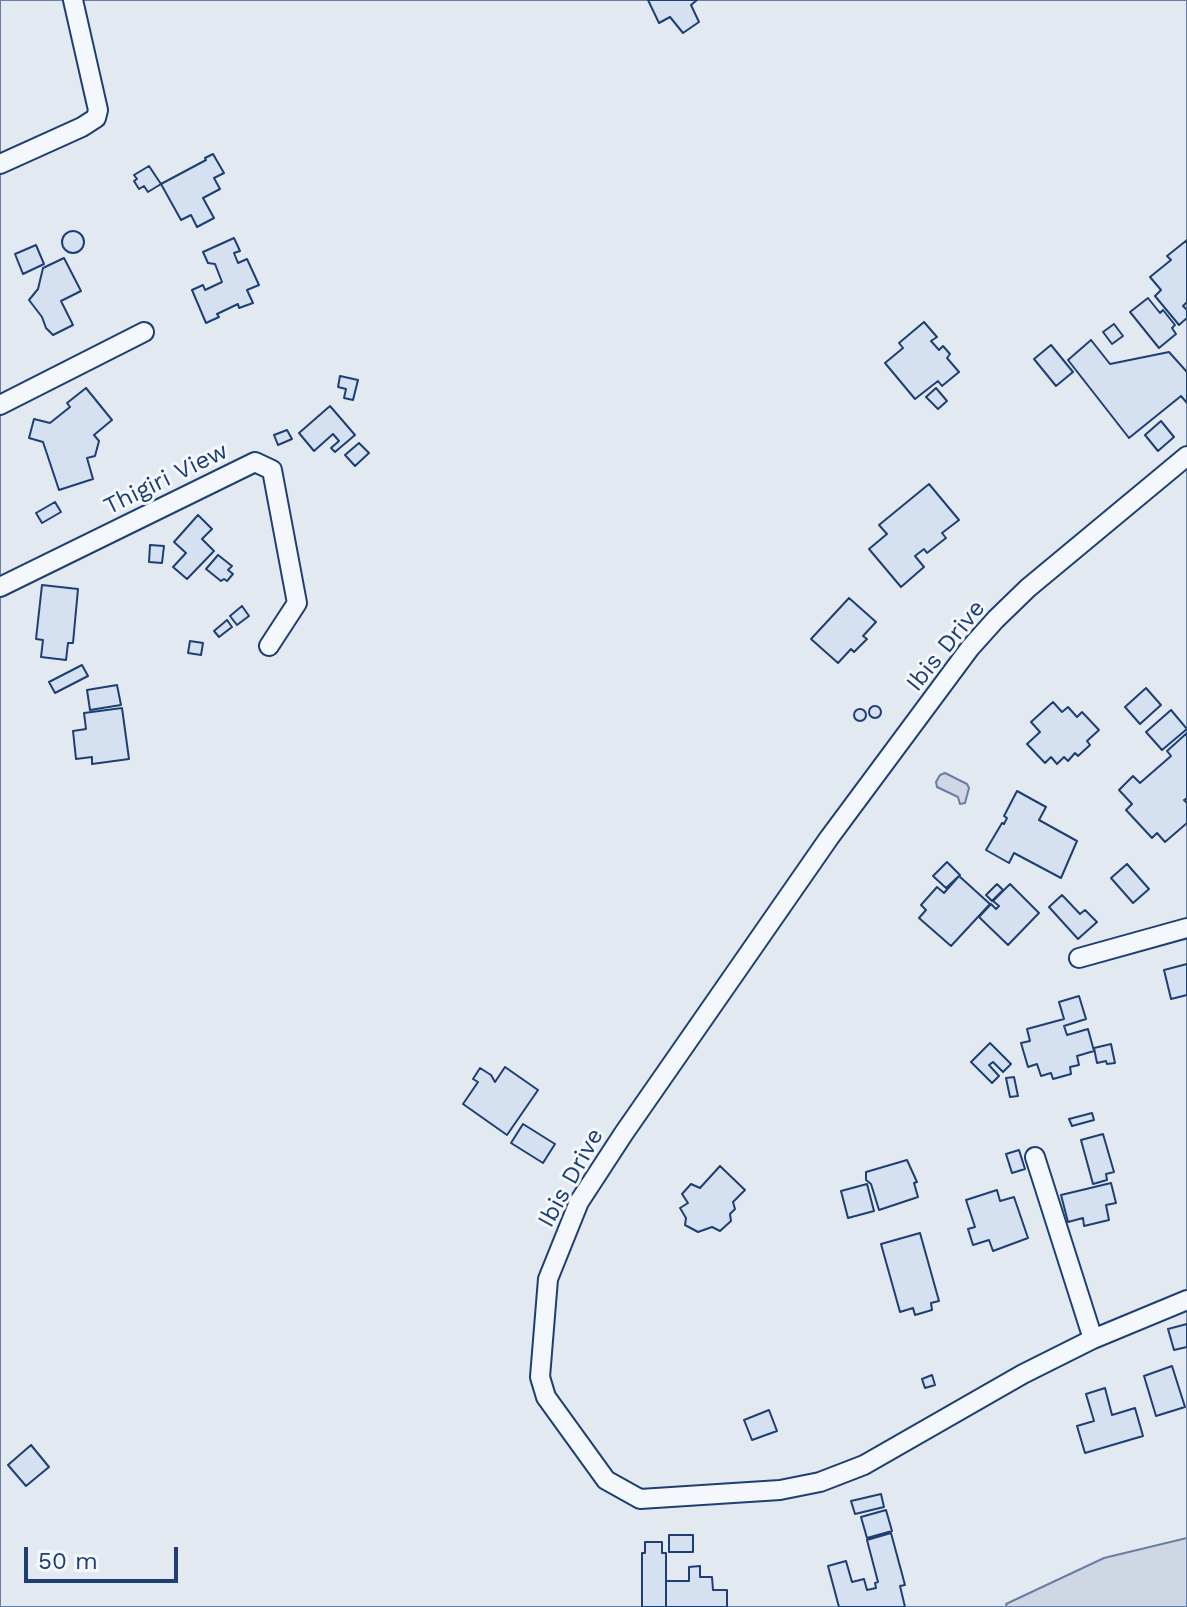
<!DOCTYPE html>
<style>
body{margin:0}
#map{position:relative;width:1187px;height:1607px;overflow:hidden;background:#f4f7fb;font-family:"Work Sans",sans-serif}
canvas{display:block}
.scale{position:absolute;left:24px;top:1547px;width:154px;height:36px;box-sizing:border-box;border:4px solid #1d3f73;border-top:0;padding-left:10px;font-size:24px;line-height:28px;white-space:nowrap;color:#1d3f73;-webkit-text-stroke:6px #f4f7fb;paint-order:stroke}
</style>
<div id="map">
<canvas width="1187" height="1607"></canvas>
<div class="scale">50 m</div>
</div>
<script>
const ctx = document.querySelector('canvas').getContext('2d');
ctx.lineJoin = 'round';
function paint(path, color) { ctx.fillStyle = color; ctx.fill(path, 'evenodd'); }
const toPath = rows => new Path2D(rows.map(r => 'M' + r).join(''));
function stroke(path, color, width, dash) { ctx.strokeStyle = color; ctx.lineWidth = width; ctx.lineCap = dash ? 'butt' : 'round'; ctx.setLineDash(dash || []); ctx.stroke(path); }
function write(font, color, halo, rows, align = 'center') {
  ctx.font = font + ' "Work Sans",sans-serif'; ctx.lineWidth = 6; ctx.setLineDash([]); ctx.textBaseline = 'middle'; ctx.strokeStyle = halo; ctx.fillStyle = color; for (const [text, x, y, turn = 0] of rows) {
    ctx.save(); ctx.translate(x, y); ctx.rotate((+turn || 0) * Math.PI / 180); ctx.textAlign = isNaN(turn) ? turn : align; if (halo) ctx.strokeText(text, 0, 0); ctx.fillText(text, 0, 0); ctx.restore();
  }
}
const green = toPath([
 [0,0,1187,0,1187,1607,0,1607,0,0]
]);
paint(green, '#e3e9f0');
stroke(green, '#687fa3', 2);
const water = toPath([
 [945,773,967,784,969,788,965,803,960,804,958,797,937,787,936,782,940,775,945,773],
 [1187,1538,1187,1607,1007,1607,1006,1604,1104,1558,1187,1538]
]);
paint(water, '#cfd7e4');
stroke(water, '#687fa3', 2);
const building = toPath([
 [648,0,697,0,691,5,699,22,683,33,670,17,659,23,648,0],
 [213,154,224,173,214,178,220,189,203,198,214,218,197,227,191,215,181,220,161,184,206,160,205,158,213,154],
 [149,166,161,184,148,192,144,186,139,189,134,181,137,179,134,175,149,166],
 '62 242a11 11 0 1 1 22 0a11 11 0 1 1-22 0Z',
 [234,238,240,251,234,253,238,263,247,259,259,285,247,290,253,303,239,308,238,304,217,314,219,317,206,323,192,290,203,285,205,290,222,282,215,264,208,263,203,252,234,238],
 [1187,240,1187,302,1183,306,1187,310,1187,318,1179,325,1155,296,1161,290,1150,277,1171,260,1167,256,1187,240],
 [36,245,44,264,23,274,15,254,36,245],
 [64,258,81,291,61,301,73,325,53,335,46,328,42,317,29,300,38,289,43,268,64,258],
 [1148,298,1160,313,1163,310,1175,325,1172,328,1176,334,1159,348,1130,312,1148,298],
 [924,322,937,337,931,341,939,350,943,346,950,354,947,358,959,372,942,386,938,381,915,399,885,363,903,348,899,343,924,322],
 [1114,324,1123,336,1112,344,1103,332,1114,324],
 [1091,340,1110,364,1169,352,1187,372,1187,403,1181,396,1129,438,1068,360,1091,340],
 [1051,345,1073,372,1056,386,1034,359,1051,345],
 [340,376,358,380,353,400,344,398,346,389,338,387,340,376],
 [86,388,112,420,94,435,99,441,95,456,87,458,93,479,59,490,43,442,29,438,34,419,50,423,70,407,67,403,86,388],
 [936,388,947,401,938,409,926,397,936,388],
 [330,406,355,435,335,452,331,448,339,441,333,434,314,451,299,433,330,406],
 [1161,421,1174,437,1158,451,1145,435,1161,421],
 [287,430,292,439,278,445,274,435,287,430],
 [359,443,369,453,355,466,345,455,359,443],
 [929,484,959,520,942,533,946,538,927,553,924,549,915,556,924,567,901,587,869,549,887,534,879,525,929,484],
 [55,502,61,512,42,523,36,513,55,502],
 [198,515,212,529,202,539,214,551,187,579,173,567,186,553,174,542,198,515],
 [150,545,164,546,162,563,149,562,150,545],
 [218,555,232,566,228,570,233,574,227,581,224,579,221,581,206,569,218,555],
 [42,585,78,589,73,643,68,643,66,660,41,657,43,640,36,639,42,585],
 [849,598,876,622,863,636,867,639,854,652,851,649,838,663,811,639,849,598],
 [242,606,249,616,237,625,230,616,242,606],
 [227,620,232,627,219,637,214,631,227,620],
 [190,641,203,643,201,655,188,653,190,641],
 [82,665,88,676,55,693,49,682,82,665],
 [117,685,121,705,90,710,87,690,117,685],
 [1146,688,1161,705,1140,724,1125,707,1146,688],
 [1053,702,1062,712,1068,707,1077,717,1082,712,1099,730,1087,741,1090,745,1078,756,1075,753,1068,761,1064,757,1057,764,1051,757,1045,763,1027,744,1040,732,1031,722,1053,702],
 '869 712a6 6 0 1 1 12 0a6 6 0 1 1-12 0Z',
 [122,708,129,759,92,764,92,757,76,759,73,731,86,729,84,713,122,708],
 '854 715a6 6 0 1 1 12 0a6 6 0 1 1-12 0Z',
 [1171,710,1187,729,1162,750,1146,732,1171,710],
 [1187,733,1187,798,1184,800,1187,803,1187,823,1165,842,1157,833,1152,838,1126,810,1132,804,1119,790,1133,776,1140,783,1171,756,1167,751,1187,733],
 [1017,791,1046,807,1039,820,1077,841,1061,878,1014,853,1009,863,986,850,1002,823,1004,824,1007,818,1004,816,1017,791],
 [947,862,960,875,946,888,933,876,947,862],
 [1127,864,1149,889,1133,903,1111,878,1127,864],
 [959,876,990,904,951,946,919,918,926,910,921,905,937,887,944,893,959,876],
 [997,884,1003,890,992,901,986,895,997,884],
 [1010,884,1039,913,1008,945,979,917,991,904,996,909,999,906,993,901,1010,884],
 [1062,895,1080,914,1085,910,1097,922,1078,939,1049,907,1062,895],
 [1187,964,1187,995,1171,999,1164,970,1187,964],
 [1079,996,1086,1019,1064,1026,1067,1035,1088,1029,1094,1051,1077,1056,1079,1065,1070,1067,1071,1074,1053,1079,1051,1073,1041,1076,1037,1064,1028,1067,1021,1043,1030,1041,1027,1029,1064,1019,1059,1002,1079,996],
 [990,1043,1011,1064,1003,1072,993,1062,989,1065,999,1076,992,1083,971,1062,990,1043],
 [1111,1044,1115,1063,1107,1064,1106,1061,1097,1063,1094,1048,1111,1044],
 [505,1067,538,1090,507,1135,463,1104,478,1082,473,1079,480,1068,491,1075,495,1082,505,1067],
 [1014,1077,1018,1096,1010,1097,1006,1078,1014,1077],
 [1092,1113,1094,1120,1072,1126,1069,1119,1092,1113],
 [523,1124,555,1144,543,1163,511,1143,523,1124],
 [1103,1134,1114,1172,1106,1174,1107,1180,1093,1184,1081,1140,1103,1134],
 [1019,1150,1025,1169,1012,1173,1006,1154,1019,1150],
 [907,1160,917,1182,914,1183,918,1197,879,1210,871,1184,866,1180,866,1172,907,1160],
 [720,1166,745,1190,733,1202,735,1209,730,1214,731,1221,720,1231,712,1227,698,1232,685,1225,686,1218,680,1208,688,1203,682,1194,691,1184,700,1188,720,1166],
 [1111,1183,1116,1203,1106,1205,1109,1220,1084,1226,1083,1218,1068,1222,1061,1195,1111,1183],
 [867,1184,874,1211,848,1218,841,1191,867,1184],
 [997,1190,1000,1201,1014,1197,1028,1238,993,1251,989,1240,973,1245,968,1229,975,1227,966,1200,997,1190],
 [920,1233,939,1301,931,1303,932,1310,915,1315,913,1308,900,1312,881,1244,920,1233],
 [1187,1324,1187,1347,1174,1350,1168,1329,1187,1324],
 [1172,1366,1185,1407,1156,1416,1144,1376,1172,1366],
 [932,1375,935,1385,925,1388,922,1379,932,1375],
 [1105,1388,1112,1415,1135,1408,1143,1436,1085,1453,1077,1426,1094,1421,1086,1394,1105,1388],
 [769,1410,777,1431,752,1440,744,1420,769,1410],
 [31,1445,49,1467,26,1486,8,1465,31,1445],
 [881,1494,884,1507,855,1514,851,1501,881,1494],
 [886,1510,892,1531,867,1538,861,1517,886,1510],
 [891,1533,905,1585,900,1586,905,1607,839,1607,828,1566,846,1561,852,1582,864,1579,867,1590,876,1588,875,1583,878,1582,867,1540,891,1533],
 [669,1535,693,1535,693,1552,669,1552,669,1535],
 [645,1542,662,1542,662,1553,666,1553,666,1607,642,1607,642,1553,645,1553,645,1542],
 [700,1566,700,1577,712,1577,713,1590,727,1590,727,1607,666,1607,666,1581,689,1581,689,1567,700,1566]
]);
paint(building, '#d5e0f0');
stroke(building, '#1d3f73', 2);
const minor = toPath([
 [0,164,82,127,96,118,98,110,73,0],
 [0,405,144,332],
 [1187,456,1028,588,996,619,970,648,829,838,624,1133,579,1202,548,1279,540,1377,546,1397,606,1480,640,1499,780,1490,820,1482,864,1465,1023,1374,1093,1339,1187,1300],
 [0,587,255,462,272,470,297,603,269,646],
 [1079,958,1187,928],
 [1035,1157,1093,1339]
]);
stroke(minor, '#1d3f73', 22);
stroke(minor, '#f4f7fb', 18);
write('24px', '#1d3f73', '#f4f7fb', [
 ["Thigiri View",166,479,-26],
 ["Ibis Drive",946,646,-51],
 ["Ibis Drive",571,1178,-61]
]);
</script>
